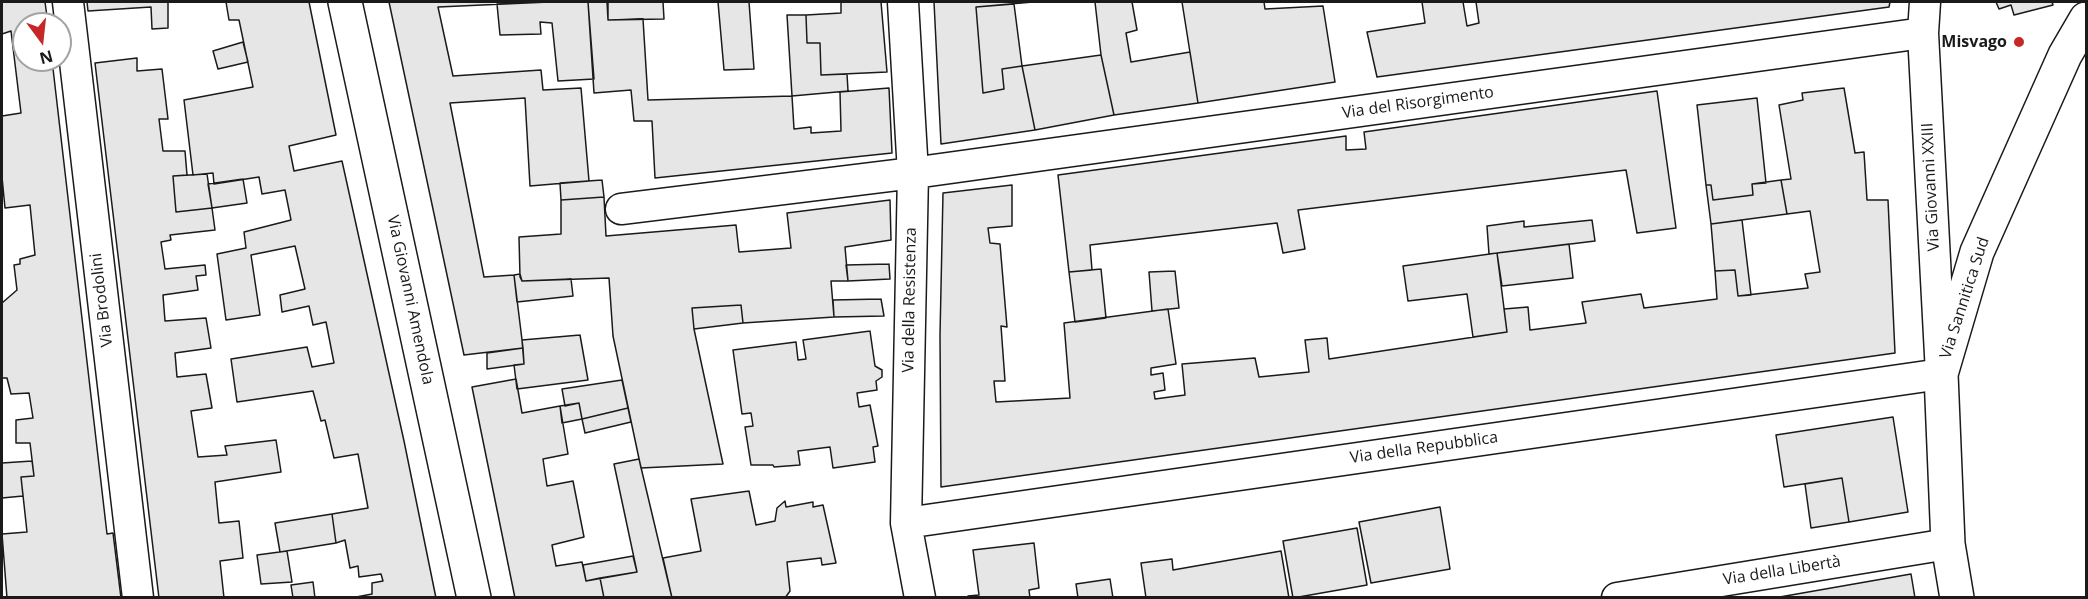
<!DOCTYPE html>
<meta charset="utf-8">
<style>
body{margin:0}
#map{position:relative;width:2088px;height:599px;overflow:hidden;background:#fff;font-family:"Open Sans",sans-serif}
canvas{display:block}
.frame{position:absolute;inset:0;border:3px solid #1a1a1a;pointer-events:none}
.north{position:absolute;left:12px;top:12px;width:60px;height:60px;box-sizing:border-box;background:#fff;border:2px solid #a3a3a3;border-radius:50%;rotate:165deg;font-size:16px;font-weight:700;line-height:24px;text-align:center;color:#1a1a1a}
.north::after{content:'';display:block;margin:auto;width:21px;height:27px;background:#c62828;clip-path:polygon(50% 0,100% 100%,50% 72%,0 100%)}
</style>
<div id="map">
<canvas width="2088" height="599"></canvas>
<div class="frame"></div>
<div class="north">N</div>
</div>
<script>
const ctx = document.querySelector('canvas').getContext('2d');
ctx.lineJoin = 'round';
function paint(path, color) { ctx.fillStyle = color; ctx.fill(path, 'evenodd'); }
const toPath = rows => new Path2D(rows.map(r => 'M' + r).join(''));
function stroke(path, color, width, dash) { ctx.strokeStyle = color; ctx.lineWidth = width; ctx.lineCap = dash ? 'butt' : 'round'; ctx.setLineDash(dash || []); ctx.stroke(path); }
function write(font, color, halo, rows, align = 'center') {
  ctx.font = font + ' "Open Sans",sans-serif'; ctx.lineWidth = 4.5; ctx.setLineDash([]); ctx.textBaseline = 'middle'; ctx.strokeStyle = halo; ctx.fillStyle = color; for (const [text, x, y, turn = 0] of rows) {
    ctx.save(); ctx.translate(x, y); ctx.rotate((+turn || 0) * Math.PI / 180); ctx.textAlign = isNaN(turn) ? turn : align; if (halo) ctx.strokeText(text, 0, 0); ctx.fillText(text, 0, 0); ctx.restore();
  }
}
const building = toPath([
 [2,2,45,2,48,24,24,24,24,60,52,60,107,534,113,533,121,598,7,598,2,534,27,532,21,477,34,476,30,443,16,443,16,420,33,418,29,393,11,394,7,378,2,378,2,303,17,290,14,265,20,264,20,259,35,255,30,205,5,208,2,177,2,116,21,113,11,31,2,34,2,2],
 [87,2,168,2,168,28,152,29,151,7,88,11,87,2],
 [226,2,309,2,336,135,289,146,294,171,342,161,404,441,436,598,351,598,372,594,372,583,383,581,381,574,359,577,358,566,350,568,345,540,336,543,332,514,368,508,358,454,334,458,325,420,321,421,313,391,237,402,231,359,307,347,312,367,334,363,326,322,313,325,309,306,282,312,280,295,305,289,295,246,251,255,260,315,226,320,217,254,246,248,244,232,291,220,285,190,262,194,259,177,214,184,213,173,193,175,184,100,253,87,239,20,229,20,226,2],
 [389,2,549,2,438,7,453,76,541,70,543,90,581,88,589,181,530,186,525,98,450,103,484,277,514,275,523,348,464,355,389,2],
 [549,2,588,2,594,79,558,81,552,23,540,22,541,34,500,35,497,4,549,2],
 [588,2,607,2,608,20,643,19,648,100,792,96,794,129,811,127,811,133,841,131,840,92,889,88,892,153,655,178,652,121,634,121,631,90,594,93,588,2],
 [608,2,663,2,664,19,608,20,608,2],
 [718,2,749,2,754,69,724,70,718,2],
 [841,2,881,2,887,72,821,75,820,43,807,43,806,15,841,13,841,2],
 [934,2,1033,2,976,7,983,93,1004,89,1002,69,1022,66,1035,130,941,144,934,2],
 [1095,2,1132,2,1137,30,1126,33,1131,62,1190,52,1198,103,1114,115,1101,55,1095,2],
 [1182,2,1264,2,1265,9,1323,6,1335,82,1198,103,1182,2],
 [1422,2,1463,2,1467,26,1479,23,1476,2,1890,2,1889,7,1377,77,1367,32,1425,23,1422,2],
 [1996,2,2052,2,2053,5,2014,15,2011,5,1999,9,1996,2],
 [1014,4,1022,66,1002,69,1004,89,983,93,976,7,1014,4],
 [787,15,806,15,807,43,820,43,821,75,847,74,848,91,792,96,787,15],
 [243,42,248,62,218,69,213,51,243,42],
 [1101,55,1114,115,1035,130,1022,66,1101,55],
 [137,58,137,71,162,69,168,119,159,119,163,151,185,151,187,175,173,176,176,212,212,208,215,230,170,235,171,240,161,242,165,269,205,265,206,275,196,276,198,290,163,295,165,321,206,318,211,348,175,353,177,377,206,374,212,408,191,411,198,457,227,455,225,446,276,440,281,472,215,482,219,523,239,521,243,558,220,561,224,598,159,598,95,63,137,58],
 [1844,88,1855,153,1864,152,1867,200,1888,200,1895,353,941,487,940,335,943,193,1012,185,1012,226,988,228,990,243,1000,244,1007,327,1001,326,1005,381,994,381,996,402,1070,398,1064,323,1168,309,1176,364,1151,368,1151,375,1163,373,1165,390,1154,392,1155,399,1185,395,1182,364,1255,358,1259,377,1309,372,1305,340,1327,338,1329,359,1507,332,1504,309,1528,307,1530,330,1586,323,1582,302,1641,294,1644,308,1717,299,1715,271,1735,270,1738,296,1808,288,1805,274,1820,272,1810,211,1787,214,1781,180,1791,179,1779,105,1803,100,1802,93,1844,88],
 [1657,91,1676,228,1637,233,1626,170,1298,210,1305,249,1283,253,1277,223,1090,245,1092,270,1069,272,1058,175,1346,136,1346,150,1366,149,1364,132,1657,91],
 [1757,98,1766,183,1752,184,1753,195,1713,200,1711,185,1706,185,1697,105,1757,98],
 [207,174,212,208,176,212,173,176,207,174],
 [243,179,247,203,212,208,208,184,243,179],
 [602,180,604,197,561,200,560,183,602,180],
 [1781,180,1787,214,1711,224,1706,185,1711,185,1713,200,1753,195,1752,184,1781,180],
 [604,197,606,236,736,225,739,252,791,248,787,213,890,200,891,240,845,247,848,281,831,281,834,317,743,323,741,305,692,308,694,329,723,464,641,468,613,336,609,278,522,281,520,277,519,237,561,234,561,200,604,197],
 [1592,220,1595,241,1489,254,1487,226,1524,221,1524,227,1592,220],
 [1742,220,1751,295,1738,296,1735,270,1715,271,1711,224,1742,220],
 [1569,244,1573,278,1502,286,1497,253,1569,244],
 [1497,253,1507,332,1473,337,1467,294,1408,301,1403,266,1497,253],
 [889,264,890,279,848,281,846,265,889,264],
 [1101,269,1106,318,1075,322,1069,272,1101,269],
 [1175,271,1179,308,1152,311,1149,272,1175,271],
 [520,274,522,281,571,279,573,296,517,302,514,275,520,274],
 [881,299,884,316,834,317,833,300,881,299],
 [741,305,743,323,694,329,692,308,741,305],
 [870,331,875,366,882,370,882,377,876,381,877,390,857,393,859,407,870,405,878,446,873,447,875,462,833,468,830,447,798,451,800,465,774,467,773,465,751,465,745,427,753,426,751,413,742,414,733,350,796,342,798,360,806,359,803,340,870,331],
 [580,335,588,380,517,389,514,365,524,364,522,340,580,335],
 [523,348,524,364,487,369,487,353,523,348],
 [516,379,522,413,560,406,568,454,543,459,547,486,573,481,584,537,552,545,556,566,582,562,586,581,600,578,604,598,515,598,472,387,516,379],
 [622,380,628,408,582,419,579,403,565,406,562,389,622,380],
 [579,403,582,419,562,423,560,406,579,403],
 [628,408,631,422,585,433,582,419,628,408],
 [1893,417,1908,512,1849,522,1842,478,1784,487,1776,435,1893,417],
 [639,459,672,598,604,598,600,578,637,572,614,464,639,459],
 [32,461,34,476,21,477,23,496,2,498,2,463,32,461],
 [1842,478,1849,522,1811,528,1805,484,1842,478],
 [749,491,756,525,775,521,777,508,785,501,786,507,813,502,813,507,823,505,836,563,822,565,821,558,787,562,790,591,785,598,672,598,663,558,701,551,691,499,749,491],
 [1440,507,1450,569,1371,583,1359,522,1440,507],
 [332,514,336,543,280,552,275,523,332,514],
 [1357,528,1367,585,1293,598,1283,541,1357,528],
 [1034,543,1039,588,1029,590,1030,598,968,598,968,596,979,595,973,550,1034,543],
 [287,551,292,582,261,584,257,555,287,551],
 [1281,551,1289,598,1146,598,1141,563,1172,559,1173,570,1281,551],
 [633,556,637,572,586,581,583,565,633,556],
 [1911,574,1915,598,1774,598,1911,574],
 [1110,579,1113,598,1078,598,1076,584,1110,579],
 [313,582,315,598,293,598,291,585,313,582]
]);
paint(building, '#e6e6e6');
stroke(building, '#1a1a1a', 1.5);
const street = toPath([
 [68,2,138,598],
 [903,2,913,173,906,523,920,598],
 [621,209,913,173,1923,33],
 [906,523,1941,374,1923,33,1925,2],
 [1617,598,1948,544]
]);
const secondary = toPath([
 [345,2,474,598],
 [1957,598,1948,544,1941,374,1977,252,2065,55,2086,19]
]);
stroke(street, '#1a1a1a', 33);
stroke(secondary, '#1a1a1a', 36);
stroke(street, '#fff', 30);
stroke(secondary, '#fff', 33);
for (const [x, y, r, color] of [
 [2019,42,6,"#c62828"]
]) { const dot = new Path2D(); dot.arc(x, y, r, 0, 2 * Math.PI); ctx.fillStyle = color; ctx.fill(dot); stroke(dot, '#fff', 2); }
write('bold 16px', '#1a1a1a', '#fff', [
 ["Misvago",2007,42]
], 'right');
write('16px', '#1a1a1a', '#fff', [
 ["Via del Risorgimento",1418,103,-8],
 ["Via Giovanni XXIII",1931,187,-93],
 ["Via Sannitica Sud",1965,298,-72],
 ["Via Brodolini",102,300,-97],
 ["Via Giovanni Amendola",410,300,78],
 ["Via della Resistenza",910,300,-89],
 ["Via della Repubblica",1424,448,-8],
 ["Via della Libertà",1782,571,-9]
]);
</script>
